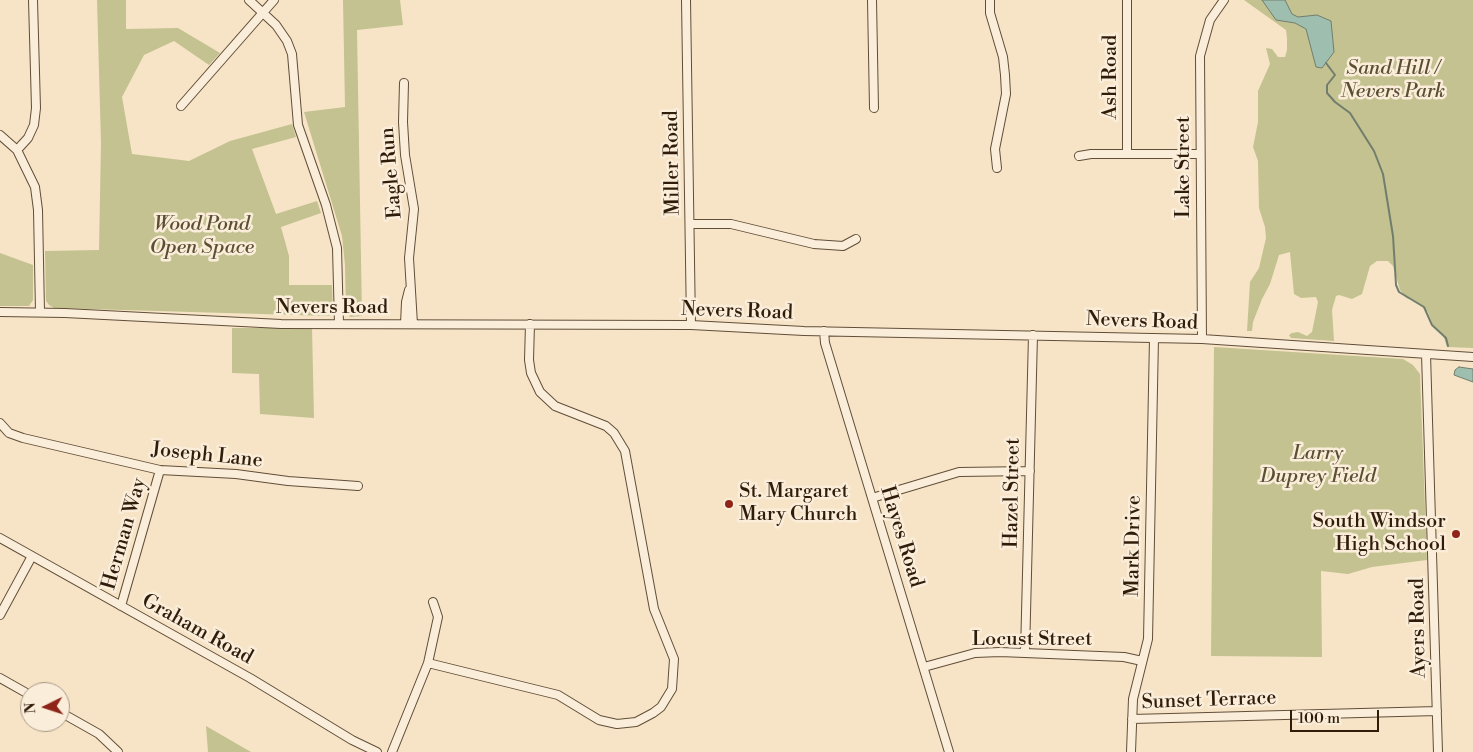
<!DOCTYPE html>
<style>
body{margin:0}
#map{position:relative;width:1473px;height:752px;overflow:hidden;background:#f7e4c6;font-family:"Libre Bodoni",serif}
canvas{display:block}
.north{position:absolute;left:20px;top:682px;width:50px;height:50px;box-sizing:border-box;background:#faedda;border:1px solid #a99986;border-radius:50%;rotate:266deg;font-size:14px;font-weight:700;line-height:20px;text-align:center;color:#2f1c09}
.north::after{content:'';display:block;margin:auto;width:18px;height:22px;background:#8f2418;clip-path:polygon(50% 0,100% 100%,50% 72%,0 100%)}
.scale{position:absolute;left:1290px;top:710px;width:89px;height:22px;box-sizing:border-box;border:2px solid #2f1c09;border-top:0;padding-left:6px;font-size:15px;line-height:18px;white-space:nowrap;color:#2f1c09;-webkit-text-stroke:4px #faedda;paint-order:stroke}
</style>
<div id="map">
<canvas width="1473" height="752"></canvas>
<div class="north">N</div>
<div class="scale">100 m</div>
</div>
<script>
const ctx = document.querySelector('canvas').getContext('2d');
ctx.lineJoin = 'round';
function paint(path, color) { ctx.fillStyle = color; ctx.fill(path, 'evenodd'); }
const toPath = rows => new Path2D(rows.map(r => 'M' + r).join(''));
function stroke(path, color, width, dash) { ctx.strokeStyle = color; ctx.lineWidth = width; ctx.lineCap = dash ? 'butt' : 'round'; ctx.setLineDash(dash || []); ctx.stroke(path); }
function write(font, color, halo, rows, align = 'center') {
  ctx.font = font + ' "Libre Bodoni",serif'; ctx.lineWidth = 5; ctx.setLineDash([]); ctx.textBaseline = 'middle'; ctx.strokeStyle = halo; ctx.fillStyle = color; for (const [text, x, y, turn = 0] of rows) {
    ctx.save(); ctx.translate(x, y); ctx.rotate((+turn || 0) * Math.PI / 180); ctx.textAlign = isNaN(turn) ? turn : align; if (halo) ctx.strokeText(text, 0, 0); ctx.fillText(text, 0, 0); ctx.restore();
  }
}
paint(toPath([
 [97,0,126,0,126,29,178,28,220,53,209,65,174,41,144,55,122,97,132,154,189,161,230,141,292,124,296,137,252,149,276,214,317,201,321,213,281,227,289,256,289,285,332,285,333,312,330,316,54,308,49,305,46,301,45,251,99,250,101,143],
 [343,0,400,0,403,25,357,30,362,316,350,317,346,312,345,265,342,236,304,112,345,107],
 [1244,0,1473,0,1473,348,1447,347,1443,335,1433,325,1428,312,1415,301,1406,298,1400,290,1393,266,1388,261,1377,261,1370,266,1362,294,1352,299,1339,295,1336,296,1332,310,1334,341,1291,338,1289,335,1292,333,1298,332,1307,336,1312,332,1318,302,1316,297,1301,298,1294,294,1290,252,1279,255,1270,284,1262,299,1253,322,1252,331,1247,331,1250,282,1259,268,1266,238,1265,227,1259,208,1258,161,1253,147,1258,122,1258,91,1270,64,1266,48,1272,49,1278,57,1285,57,1287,50,1287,38,1286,30],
 [0,253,33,265,33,300,29,306,0,306],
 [232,328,312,328,314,418,260,414,259,374,232,373],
 [1214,347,1403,359,1413,365,1420,374,1427,560,1372,567,1348,574,1321,571,1322,657,1211,656],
 [206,726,251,752,208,752]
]), '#c3c290');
const water = toPath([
 [1262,0,1285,0,1292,14,1298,17,1317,15,1331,21,1334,52,1322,68,1316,67,1306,29,1295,23,1276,20,1262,0],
 [1459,367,1473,369,1473,382,1454,375,1455,370,1459,367]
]);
paint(water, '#9ebfb0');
stroke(water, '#727e6d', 1);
stroke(toPath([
 [1326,63,1335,75,1327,85,1327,93,1335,102,1350,113,1374,151,1383,174,1393,236,1396,285,1399,292,1424,307,1432,325,1446,338,1448,346]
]), '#727e6d', 2);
const minor = toPath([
 [249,0,276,25,287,41,292,54,298,125,326,205,337,248,339,324],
 [686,0,691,325],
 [872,0,874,108],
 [990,0,990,13,1003,57,1005,75,1006,94,995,149,997,168],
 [404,83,403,122,405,155,414,209,409,258,413,324],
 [181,106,274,0],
 [0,135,17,150,35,187,38,210,40,312],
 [17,150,28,138,34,125,36,108,33,0],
 [1127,153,1127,0],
 [1079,156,1091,154,1200,154],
 [690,224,731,224,814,244,843,246,856,239],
 [0,312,65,313,281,324,691,325,804,331,1202,339,1473,357],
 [405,324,406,302,409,290],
 [824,331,825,343,949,752],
 [1202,339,1200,56,1210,20,1224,0],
 [1426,354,1438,752],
 [0,423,9,433,23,438,160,470,236,474,288,481,358,486],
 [872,498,959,472,1030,471],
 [0,538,250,678,352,740,377,752],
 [121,606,160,470],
 [0,615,32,556],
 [1025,653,1033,335],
 [428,663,558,695,599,720,617,724,636,722,653,713,661,707,672,689,674,659,654,609,625,451,614,433,606,426,555,406,540,392,531,373,529,360,530,324],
 [924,667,975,653,1000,652,1124,657,1142,661],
 [0,678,30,695],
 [60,712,99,734,118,752],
 [1132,719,1437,711],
 [392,752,428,663,438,617,433,602],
 [1131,752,1133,699,1148,639,1154,338]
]);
stroke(minor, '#614e38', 10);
stroke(minor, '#faedda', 8);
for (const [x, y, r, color] of [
 [729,504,5,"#8f2418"],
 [1456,534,5,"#8f2418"]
]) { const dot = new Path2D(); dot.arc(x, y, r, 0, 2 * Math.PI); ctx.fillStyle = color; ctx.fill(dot); stroke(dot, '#faedda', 2); }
write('italic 20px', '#5b4e32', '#faedda', [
 ["Sand Hill /",1393,69],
 ["Nevers Park",1393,92],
 ["Wood Pond",202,225],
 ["Open Space",202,248],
 ["Larry",1318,454],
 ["Duprey Field",1318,477]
]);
write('20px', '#2f1c09', '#faedda', [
 ["Ash Road",1111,77,-90],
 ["Miller Road",673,163,-91],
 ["Lake Street",1184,167,-90],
 ["Eagle Run",392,173,-95],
 ["Nevers Road",332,308],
 ["Nevers Road",737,312,2],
 ["Nevers Road",1142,322,2],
 ["Joseph Lane",207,456,6],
 ["Hazel Street",1013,493,-89],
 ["Herman Way",125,534,-74],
 ["Hayes Road",901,537,73],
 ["Mark Drive",1134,546,-89],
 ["Ayers Road",1419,628,-91],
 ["Graham Road",197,630,29],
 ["Locust Street",1032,640],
 ["Sunset Terrace",1209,701,-2]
]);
write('20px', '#2f1c09', '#faedda', [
 ["St. Margaret",739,492],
 ["Mary Church",739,515],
 ["South Windsor",1446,522,"right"],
 ["High School",1446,545,"right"]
], 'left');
</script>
